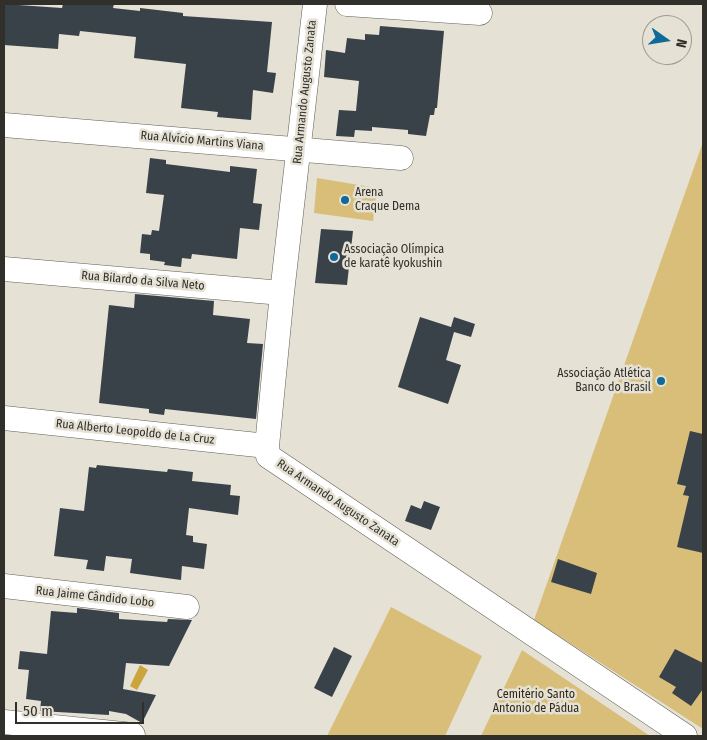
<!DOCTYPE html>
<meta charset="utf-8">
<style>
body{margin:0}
#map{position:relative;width:707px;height:740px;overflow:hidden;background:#e5e1d5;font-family:"Fira Sans Condensed",sans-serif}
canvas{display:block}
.frame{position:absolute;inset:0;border:5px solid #312f2a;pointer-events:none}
.north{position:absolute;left:642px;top:15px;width:50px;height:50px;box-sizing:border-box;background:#e5e1d5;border:1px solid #9d9a91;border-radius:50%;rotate:103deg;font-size:14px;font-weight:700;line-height:20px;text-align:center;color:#312f2a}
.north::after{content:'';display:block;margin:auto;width:18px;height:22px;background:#0e6a99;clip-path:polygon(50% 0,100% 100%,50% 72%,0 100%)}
.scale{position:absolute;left:15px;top:702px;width:129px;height:22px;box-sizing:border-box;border:2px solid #312f2a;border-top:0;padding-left:6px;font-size:15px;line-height:18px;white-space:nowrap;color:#312f2a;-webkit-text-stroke:4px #e5e1d5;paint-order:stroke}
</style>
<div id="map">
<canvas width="707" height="740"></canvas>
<div class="frame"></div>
<div class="north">N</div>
<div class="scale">50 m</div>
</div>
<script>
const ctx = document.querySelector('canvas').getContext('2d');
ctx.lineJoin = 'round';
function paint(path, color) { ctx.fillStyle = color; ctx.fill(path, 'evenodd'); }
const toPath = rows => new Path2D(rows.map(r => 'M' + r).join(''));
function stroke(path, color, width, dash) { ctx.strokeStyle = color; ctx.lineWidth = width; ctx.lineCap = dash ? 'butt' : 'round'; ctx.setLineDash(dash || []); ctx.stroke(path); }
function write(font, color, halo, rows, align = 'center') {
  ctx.font = font + ' "Fira Sans Condensed",sans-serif'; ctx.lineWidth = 5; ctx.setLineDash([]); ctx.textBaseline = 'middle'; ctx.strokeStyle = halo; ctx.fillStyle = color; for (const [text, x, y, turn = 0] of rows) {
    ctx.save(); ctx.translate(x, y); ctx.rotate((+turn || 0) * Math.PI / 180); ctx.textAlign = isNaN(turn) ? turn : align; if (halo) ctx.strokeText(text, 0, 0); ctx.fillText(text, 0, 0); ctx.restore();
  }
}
paint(toPath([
 [703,142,703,729,534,620],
 [317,178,377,188,373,221,314,213],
 [391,607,482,656,445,736,327,736],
 [522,650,650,736,481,736]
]), '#d9be7a');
paint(toPath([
 [140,665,148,670,137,690,130,686]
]), '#cba53b');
paint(toPath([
 [4,4,62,8,63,4,114,4,113,8,140,11,140,8,183,13,183,16,272,22,267,72,276,73,273,93,253,90,251,120,217,117,218,112,181,108,186,64,134,58,136,37,80,31,79,36,59,34,58,49,4,45],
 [380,26,444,31,437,108,435,108,434,115,430,115,426,136,408,134,408,130,372,127,372,131,355,130,354,137,336,136,339,110,356,111,359,81,324,77,326,50,345,53,347,38,365,40,365,34,379,35],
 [150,158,166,160,166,164,230,172,230,166,257,169,253,203,262,204,259,230,240,228,237,259,192,254,191,259,182,258,181,267,164,265,165,262,150,260,150,254,140,253,142,234,151,235,152,230,159,231,164,195,146,193],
 [321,229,353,231,347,285,315,283],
 [135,294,214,301,213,315,250,319,247,343,263,344,256,419,165,409,164,415,149,413,149,409,99,403,109,305,134,308],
 [420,317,451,327,454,317,475,324,471,337,454,332,446,360,461,365,448,404,398,387],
 [690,431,703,434,703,553,677,547,689,496,683,495,686,486,677,484],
 [97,465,167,472,168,469,193,472,192,481,231,485,230,495,240,496,238,515,189,508,186,535,193,536,193,542,207,544,204,569,182,566,181,580,130,573,132,559,106,556,104,571,86,569,88,560,54,556,60,508,84,511,89,467,96,468],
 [424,501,440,507,431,530,405,521,411,505,421,509],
 [558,559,597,573,591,594,551,582],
 [77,608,119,613,119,619,167,622,168,619,192,620,169,666,126,663,123,689,156,695,142,723,126,714,109,711,109,715,40,711,41,701,26,699,29,670,18,669,20,651,47,654,51,611,77,613],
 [334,647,352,656,332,697,314,688],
 [675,649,703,663,703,689,691,706,672,693,676,687,659,677]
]), '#394249');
const minor = toPath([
 [315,4,282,293,267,446,268,456,685,736],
 [347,4,480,13],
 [4,125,401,158],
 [4,269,282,293],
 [4,418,267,446],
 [4,586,187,607],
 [4,722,133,735]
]);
stroke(minor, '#635f55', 25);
stroke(minor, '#fff', 24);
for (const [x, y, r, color] of [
 [345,200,5,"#0e6a99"],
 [334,257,5,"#0e6a99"],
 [661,381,5,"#0e6a99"]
]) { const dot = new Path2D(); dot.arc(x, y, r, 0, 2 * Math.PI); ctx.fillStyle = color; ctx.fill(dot); stroke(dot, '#e5e1d5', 2); }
write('12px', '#312f2a', '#e5e1d5', [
 ["Rua Armando Augusto Zanata",305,92,-84],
 ["Rua Alvício Martins Viana",202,141,5],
 ["Rua Bilardo da Silva Neto",143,281,5],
 ["Rua Alberto Leopoldo de La Cruz",135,432,6],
 ["Rua Armando Augusto Zanata",338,503,34],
 ["Rua Jaime Cândido Lobo",95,597,6]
]);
write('12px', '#312f2a', '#e5e1d5', [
 ["Arena",355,193],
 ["Craque Dema",355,207],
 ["Associação Olímpica",344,250],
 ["de karatê kyokushin",344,264],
 ["Associação Atlética",651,374,"right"],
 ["Banco do Brasil",651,388,"right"]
], 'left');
write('12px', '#2f2816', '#e5e1d5', [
 ["Cemitério Santo",536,695],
 ["Antonio de Pádua",536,709]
]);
</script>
